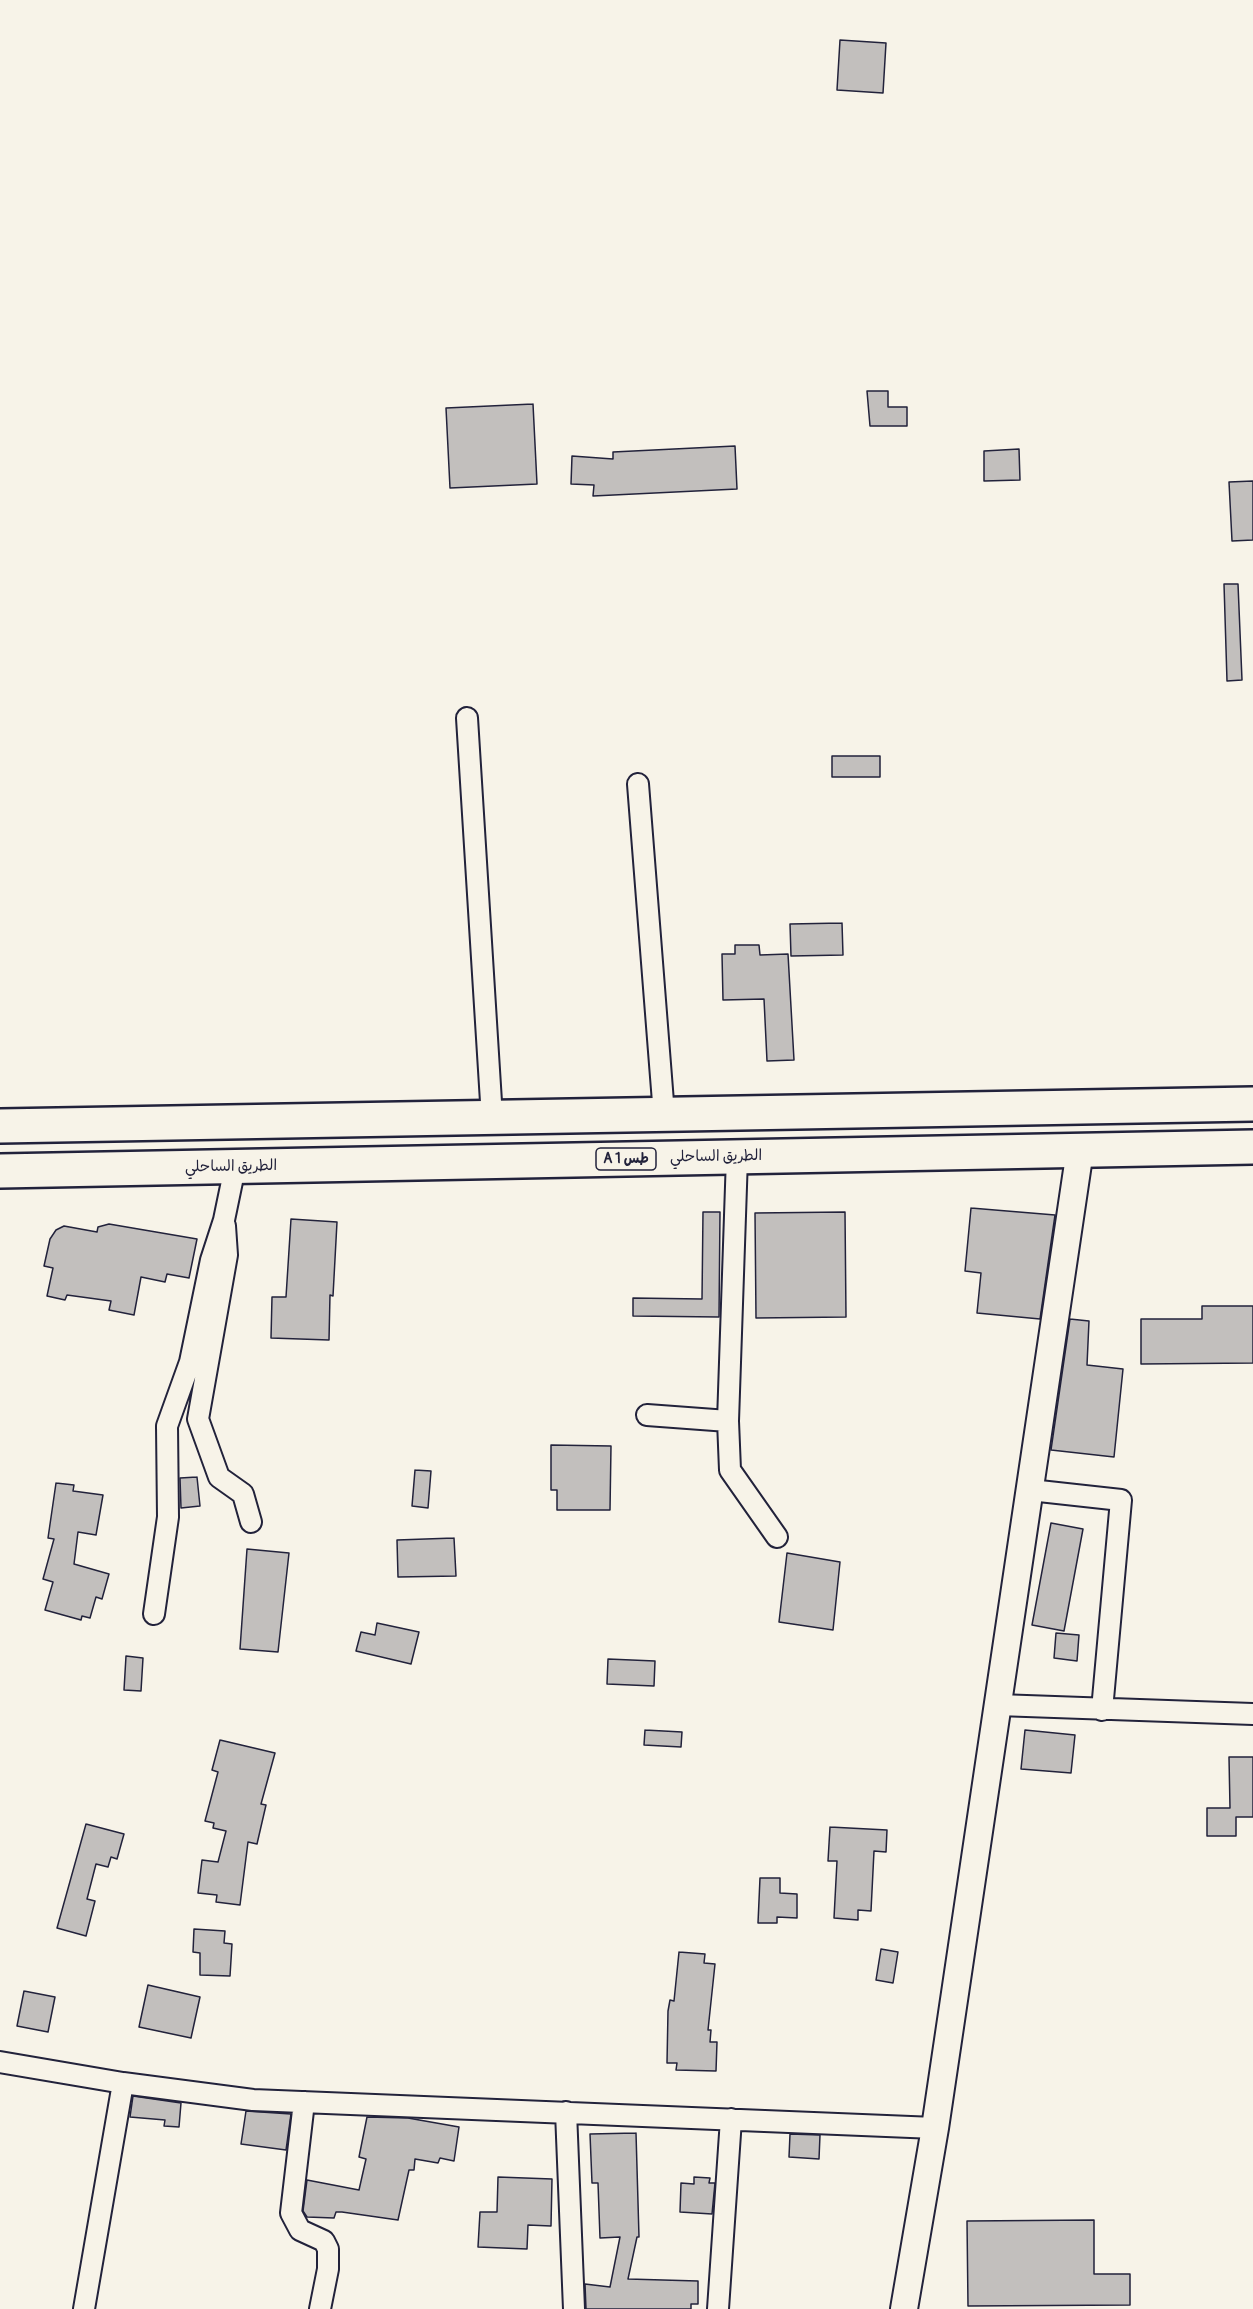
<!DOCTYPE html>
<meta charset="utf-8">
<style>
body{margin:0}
canvas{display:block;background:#f7f3e8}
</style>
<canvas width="1253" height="2309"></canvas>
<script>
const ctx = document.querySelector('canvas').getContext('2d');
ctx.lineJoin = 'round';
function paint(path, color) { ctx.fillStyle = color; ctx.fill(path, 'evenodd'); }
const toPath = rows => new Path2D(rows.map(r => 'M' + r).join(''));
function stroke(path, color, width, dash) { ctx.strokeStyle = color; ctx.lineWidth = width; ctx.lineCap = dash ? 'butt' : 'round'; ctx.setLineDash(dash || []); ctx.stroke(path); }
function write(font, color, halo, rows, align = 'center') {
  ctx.font = font + ' Pangolin,"Playpen Sans Arabic",sans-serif'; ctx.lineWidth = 5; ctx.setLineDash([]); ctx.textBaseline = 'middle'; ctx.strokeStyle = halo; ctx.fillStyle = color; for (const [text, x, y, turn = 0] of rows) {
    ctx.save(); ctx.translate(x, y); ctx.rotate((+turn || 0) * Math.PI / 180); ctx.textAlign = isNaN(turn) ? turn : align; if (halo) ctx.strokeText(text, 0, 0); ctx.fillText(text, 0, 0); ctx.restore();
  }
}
const building = toPath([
 [840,40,886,43,883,93,837,90,840,40],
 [867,391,888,391,888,407,907,407,907,426,870,426,867,391],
 [533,404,537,484,450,488,446,408,533,404],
 [735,446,737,489,593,496,594,485,571,484,572,456,613,459,613,452,735,446],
 [1019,449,1020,480,984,481,984,451,1019,449],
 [1253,481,1253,540,1232,541,1229,482,1253,481],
 [1224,584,1238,584,1242,680,1227,681,1224,584],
 [832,756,880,756,880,777,832,777,832,756],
 [842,923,843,955,791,956,790,924,842,923],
 [735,945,759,945,760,955,788,954,794,1060,767,1061,764,999,723,1000,722,954,735,954,735,945],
 [971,1208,1055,1215,1040,1319,977,1313,981,1273,965,1271,971,1208],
 [703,1212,720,1212,719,1317,633,1316,633,1298,702,1299,703,1212],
 [845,1212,846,1317,756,1318,755,1213,845,1212],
 [291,1219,337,1222,333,1296,330,1295,329,1340,271,1338,272,1297,286,1297,291,1219],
 [109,1224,197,1239,189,1278,167,1274,165,1282,141,1277,134,1315,109,1310,111,1301,67,1295,65,1300,47,1296,53,1268,44,1266,50,1239,56,1230,64,1226,97,1232,98,1227,109,1224],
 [1202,1306,1253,1306,1253,1363,1141,1364,1141,1319,1202,1319,1202,1306],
 [1070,1319,1089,1321,1087,1365,1123,1369,1114,1457,1051,1450,1070,1319],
 [551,1445,611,1446,610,1510,557,1510,557,1490,551,1490,551,1445],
 [415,1470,431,1471,428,1508,412,1506,415,1470],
 [197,1477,200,1506,181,1508,180,1478,197,1477],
 [56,1483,74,1485,73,1491,103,1495,96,1535,78,1532,74,1564,109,1574,102,1599,96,1597,90,1618,82,1616,81,1620,45,1610,53,1582,43,1579,54,1539,48,1538,56,1483],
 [1051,1523,1083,1529,1064,1631,1032,1625,1051,1523],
 [454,1538,456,1576,398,1577,397,1540,454,1538],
 [247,1549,289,1553,278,1652,240,1649,247,1549],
 [787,1553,840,1562,833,1630,779,1622,787,1553],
 [377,1623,419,1632,411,1664,356,1651,361,1632,375,1635,377,1623],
 [1056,1633,1079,1635,1077,1661,1054,1658,1056,1633],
 [126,1656,143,1658,141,1691,124,1690,126,1656],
 [608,1659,655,1661,654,1686,607,1684,608,1659],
 [645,1730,682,1732,681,1747,644,1745,645,1730],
 [1025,1730,1075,1735,1071,1773,1021,1769,1025,1730],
 [220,1740,275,1753,261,1804,266,1805,257,1844,248,1842,240,1905,216,1902,217,1895,198,1893,202,1860,218,1862,226,1831,213,1828,214,1823,205,1821,218,1772,212,1770,220,1740],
 [1229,1757,1253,1757,1253,1817,1236,1817,1236,1836,1207,1836,1207,1808,1230,1808,1229,1757],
 [86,1824,124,1834,117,1859,111,1857,108,1867,96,1864,87,1899,95,1901,86,1936,57,1928,86,1824],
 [830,1827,887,1830,886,1852,874,1851,871,1911,858,1910,858,1920,834,1918,837,1861,828,1861,830,1827],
 [760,1878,780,1878,780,1893,797,1894,797,1918,777,1917,777,1923,758,1923,760,1878],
 [194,1929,225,1931,224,1943,232,1944,230,1976,200,1975,200,1953,193,1952,194,1929],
 [881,1949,898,1952,893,1983,876,1980,881,1949],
 [679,1952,705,1954,704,1963,715,1964,708,2030,711,2030,710,2042,717,2042,716,2071,676,2070,677,2063,667,2063,668,2011,670,2000,674,2001,679,1952],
 [148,1985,200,1997,191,2038,139,2027,148,1985],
 [24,1991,55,1997,48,2032,17,2026,24,1991],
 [133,2096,181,2103,179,2127,164,2126,165,2120,130,2117,133,2096],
 [246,2111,291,2114,286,2150,241,2144,246,2111],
 [367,2117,408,2118,459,2127,454,2161,440,2158,438,2163,415,2159,414,2170,409,2170,398,2220,342,2212,336,2212,334,2218,307,2217,303,2211,307,2180,359,2190,366,2159,359,2157,367,2117],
 [636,2133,639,2237,637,2237,628,2279,698,2281,698,2304,691,2304,691,2309,586,2309,585,2284,610,2287,620,2237,600,2238,598,2183,592,2183,590,2134,636,2133],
 [790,2134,820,2135,819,2159,789,2157,790,2134],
 [498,2177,552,2179,551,2226,528,2225,527,2249,478,2247,480,2212,497,2212,498,2177],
 [694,2177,710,2178,709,2183,715,2183,712,2214,680,2212,681,2183,694,2184,694,2177],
 [1094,2220,1094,2274,1130,2274,1130,2305,968,2306,967,2221,1094,2220]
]);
paint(building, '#c2bfbd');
stroke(building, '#22223b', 1.5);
const minor = toPath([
 [467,718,492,1118],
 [638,784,664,1115],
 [737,1157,728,1421,730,1470,777,1537],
 [225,1226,227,1255,198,1419,219,1477,243,1494,251,1522],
 [647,1415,728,1421],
 [1030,1490,1121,1500,1102,1710],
 [154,1614,168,1517,167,1426,190,1362,211,1260,224,1220,235,1167],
 [998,1705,1253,1714],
 [0,2062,123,2083,253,2100,935,2128],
 [304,2102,291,2213,300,2230,324,2241,328,2249,328,2269,320,2309],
 [566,2112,574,2309],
 [84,2309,123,2083],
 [718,2309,731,2119]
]);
const tertiary = toPath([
 [904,2309,935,2128,1080,1150]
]);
const trunk = toPath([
 [0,1126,1253,1104],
 [0,1171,1253,1147]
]);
stroke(minor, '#22223b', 24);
stroke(tertiary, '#22223b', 30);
stroke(trunk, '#22223b', 38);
stroke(minor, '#f7f3e8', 20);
stroke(tertiary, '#f7f3e8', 26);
stroke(trunk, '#f7f3e8', 33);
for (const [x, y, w] of [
 [626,1159,60]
]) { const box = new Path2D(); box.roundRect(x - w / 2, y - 11, w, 22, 4.5); ctx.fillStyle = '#f7f3e8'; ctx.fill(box); stroke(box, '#22223b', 1.5); }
write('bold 14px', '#22223b', null, [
 ["A 1 طس",626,1159]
]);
write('15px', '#22223b', '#f7f3e8', [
 ["الطريق الساحلي",716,1157,-1],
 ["الطريق الساحلي",231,1167,-1]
]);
</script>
